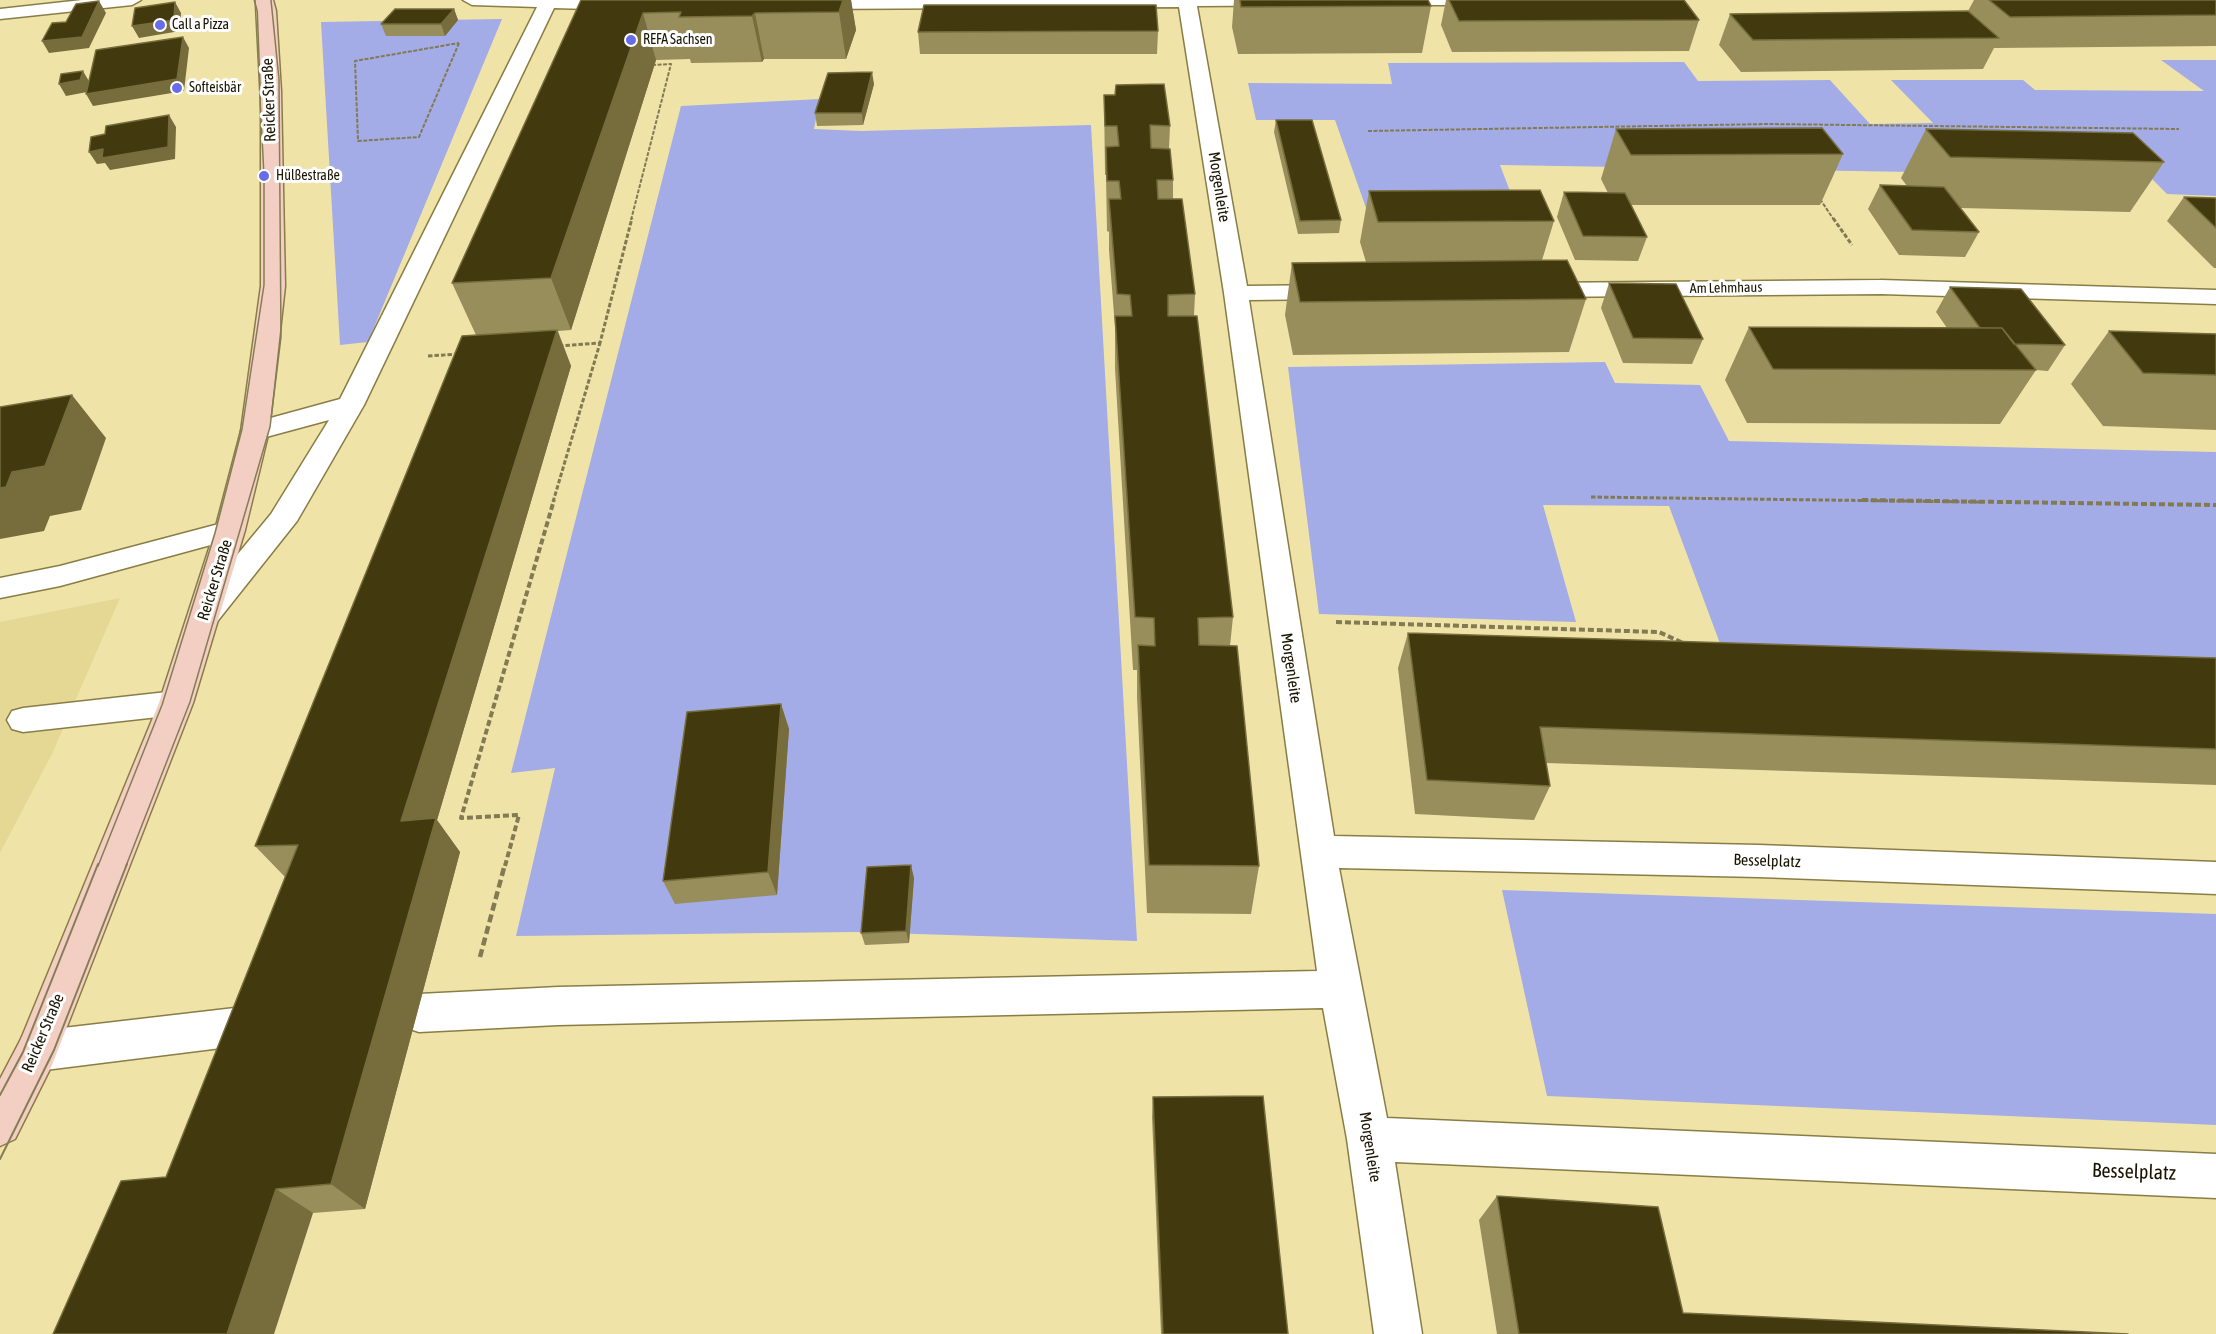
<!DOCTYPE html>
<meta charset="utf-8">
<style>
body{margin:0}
canvas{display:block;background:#efe3a8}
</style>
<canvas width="2216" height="1334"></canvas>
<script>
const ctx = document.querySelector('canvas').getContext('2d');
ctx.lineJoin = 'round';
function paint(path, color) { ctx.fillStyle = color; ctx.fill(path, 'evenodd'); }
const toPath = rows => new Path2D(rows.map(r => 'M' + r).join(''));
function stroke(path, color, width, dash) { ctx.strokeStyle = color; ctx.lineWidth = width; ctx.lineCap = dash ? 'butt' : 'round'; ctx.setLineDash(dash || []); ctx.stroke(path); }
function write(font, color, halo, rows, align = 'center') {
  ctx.font = font + ' "Asap Condensed",sans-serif'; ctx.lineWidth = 6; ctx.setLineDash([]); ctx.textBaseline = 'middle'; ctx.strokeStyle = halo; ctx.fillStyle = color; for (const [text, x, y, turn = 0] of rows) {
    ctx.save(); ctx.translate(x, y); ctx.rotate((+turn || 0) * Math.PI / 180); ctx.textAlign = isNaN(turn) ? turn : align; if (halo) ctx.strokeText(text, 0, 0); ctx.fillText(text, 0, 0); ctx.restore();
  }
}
paint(toPath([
 [120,598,52,754,0,853,0,622]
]), '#e5d895');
paint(toPath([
 [502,19,368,342,340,345,321,22],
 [2161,60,2216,60,2216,196,2167,194,2149,176,1500,165,1521,220,1371,222,1335,120,1256,120,1248,83,1392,84,1388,63,1684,62,1698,81,1830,80,1870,124,1933,123,1891,80,2023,80,2035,90,2204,91],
 [820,99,814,129,861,131,1091,125,1137,941,855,932,516,936,555,768,511,773,681,106],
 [1605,362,1615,383,1700,385,1729,441,2216,452,2216,669,1725,657,1669,506,1543,505,1576,622,1319,614,1288,367],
 [1502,890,2216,914,2216,1125,1547,1096]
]), '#a3ace7');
const lane = toPath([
 [230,521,240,523,244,530,240,537,60,586,0,598,0,578,60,566,230,521],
 [176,691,187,695,191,703,187,711,176,715,23,732,12,729,7,720,12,711,23,708,176,691]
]);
const street = toPath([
 [82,0,141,0,132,5,0,19,0,9,82,0],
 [463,0,624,0,632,5,623,10,554,8,364,405,297,521,216,623,205,627,194,623,189,615,194,607,271,514,329,420,255,440,245,437,241,431,245,425,340,399,537,7,472,5,463,0],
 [802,0,1363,0,1354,5,1197,6,1247,286,1332,285,1341,287,1344,292,1341,297,1332,299,1249,300,1334,836,1759,845,2216,862,2216,894,1759,877,1339,868,1387,1118,2216,1154,2216,1198,1395,1162,1422,1334,1374,1334,1347,1139,1323,1008,558,1025,419,1032,404,1027,398,1013,404,999,419,994,558,987,1317,971,1224,293,1179,7,807,9,798,4,802,0],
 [1373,0,1498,0,1489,5,1382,5,1373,0],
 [1881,280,2216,290,2216,304,1881,294,1537,297,1528,295,1525,290,1528,285,1537,283,1881,280],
 [269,1004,284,1009,290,1023,284,1037,269,1042,37,1071,22,1065,16,1051,22,1037,37,1031,269,1004]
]);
const secondary = toPath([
 [255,0,273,0,276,11,281,91,285,286,269,431,245,530,193,703,52,1065,15,1139,0,1146,0,1079,21,1039,159,703,215,530,241,431,261,286,261,91,258,11,255,0]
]);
stroke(lane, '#897d46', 3);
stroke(street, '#897d46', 3);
stroke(secondary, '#897d46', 3);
stroke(toPath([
 [459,43,419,137,358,141,355,61,459,43],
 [1368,131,1768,124,2179,129],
 [1820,199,1834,220],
 [631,220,671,64,650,65]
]), '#827a53', 2, [4, 1.5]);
stroke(toPath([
 [1833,218,1852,245],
 [559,346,600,343,632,218],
 [428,356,459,354],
 [1591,497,1979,502],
 [553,502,600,343]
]), '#827a53', 3, [4.5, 2]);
stroke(toPath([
 [1862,500,2216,505],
 [1336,622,1659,632,1683,643],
 [505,866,519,815,461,818,554,500]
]), '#827a53', 4, [6, 3]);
stroke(toPath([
 [480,957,505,864]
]), '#827a53', 4.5, [8, 4]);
paint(lane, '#fff');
paint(street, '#fff');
paint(secondary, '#f3cec3');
stroke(toPath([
 [98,866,162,705,215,533,242,429,264,285,264,176,255,0],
 [126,866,190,702,270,427,281,337,279,79,271,0]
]), '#857d55', 1.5);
stroke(toPath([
 [0,1095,23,1052,98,864],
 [0,1159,54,1050,127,864]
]), '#857d55', 2);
paint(toPath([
 [581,0,851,0,856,30,846,59,764,59,762,62,691,63,690,59,656,60,571,330,558,331,571,366,437,820,460,852,365,1209,313,1213,166,1177,285,877,255,846,476,335,452,283],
 [1234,0,1428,0,1431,6,1422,53,1238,54,1232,27],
 [1446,0,1684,0,1699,20,1689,51,1452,52,1441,25],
 [1974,0,2216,0,2216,46,1994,48,1983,69,1741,72,1719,45,1730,14,1968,11],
 [454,9,458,20,445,36,386,36,381,24],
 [1158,31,1157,54,920,54,918,32],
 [874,84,863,125,817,126,815,113],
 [1104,95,1170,126,1169,149,1173,180,1173,199,1195,294,1194,316,1233,617,1230,646,1259,866,1251,914,1147,913,1137,697,1137,670,1133,670,1115,369,1115,327,1109,250,1109,232,1107,231,1106,175,1105,175],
 [1276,120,1341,220,1339,233,1298,234,1274,132],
 [1616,129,1843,154,1820,205,1631,205,1647,237,1638,261,1575,260,1557,217,1564,192,1608,193,1601,179],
 [1926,129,2164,162,2130,212,1960,208,1979,232,1965,257,1899,255,1868,209,1880,185,1907,186,1901,178],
 [1369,191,1554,221,1542,260,1586,299,1569,352,1293,355,1285,315,1292,263,1366,262,1360,242],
 [2184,197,2216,198,2216,268,2214,268,2167,221],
 [1609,283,1703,339,1692,364,1623,363,1601,308],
 [1950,287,2065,345,2048,371,2036,370,2000,424,1747,423,1725,380,1749,327,1947,328,1936,312],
 [2109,331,2216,334,2216,430,2103,426,2071,384],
 [1408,633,2216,658,2216,785,1546,763,1550,786,1534,820,1415,814,1398,668],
 [781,704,789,729,777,895,675,904,663,881],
 [914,878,909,943,865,945,861,933],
 [1153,1097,1288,1334,1161,1334,1152,1117],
 [1497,1196,1683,1313,2128,1334,1497,1334,1479,1220]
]), '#988e5b');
paint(toPath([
 [843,0,851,0,856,30,846,59,839,12],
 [99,1,106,13,89,48,49,53,42,41],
 [175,2,181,13,180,31,139,38,132,26],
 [454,9,458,20,445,36,441,24],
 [643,13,656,60,571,330,551,278],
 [755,13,764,59,762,62,752,16],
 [183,37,189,48,184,91,93,106,86,94],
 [83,71,90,83,87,92,66,96,59,84],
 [872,72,874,84,863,125,862,113],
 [169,115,176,127,175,159,110,170,105,163,97,164,89,152,103,149],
 [557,330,571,366,437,820,460,852,365,1209,331,1184,401,821],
 [72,395,106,438,81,510,50,516,44,531,0,539,0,488],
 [781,704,789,729,777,895,768,872],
 [911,865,914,878,909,943,906,931],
 [276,1189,313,1213,274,1334,227,1334]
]), '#766c3c');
const building = toPath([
 [581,0,843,0,839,12,755,13,752,16,679,17,681,12,643,13,551,278,452,283,581,0],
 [1240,0,1428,0,1431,6,1241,7,1240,0],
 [1449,0,1684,0,1699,20,1459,21,1449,0],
 [1989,0,2216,0,2216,15,2010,17,1989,0],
 [99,1,82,37,42,41,52,23,66,22,76,4,99,1],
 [175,2,174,20,132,26,135,8,175,2],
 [924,5,1156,5,1158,31,918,32,924,5],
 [395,9,454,9,441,24,381,24,395,9],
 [1968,11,1999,38,1753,40,1730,14,1968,11],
 [183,37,177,79,86,94,96,50,183,37],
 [83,71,80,80,59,84,61,74,83,71],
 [872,72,862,113,815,113,828,73,872,72],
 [1164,84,1170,126,1150,125,1151,148,1170,149,1173,180,1157,180,1158,199,1182,199,1195,294,1168,295,1168,316,1197,316,1233,617,1198,618,1199,645,1237,646,1259,866,1149,865,1138,645,1155,646,1154,618,1135,617,1115,316,1132,316,1130,295,1117,294,1109,199,1121,199,1119,181,1107,181,1106,147,1119,146,1117,126,1105,126,1104,95,1115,95,1116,85,1164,84],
 [169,115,168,147,102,158,103,149,89,152,91,137,105,134,106,126,169,115],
 [1276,120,1312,120,1341,220,1300,221,1276,120],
 [1822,128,1843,154,1631,155,1616,129,1822,128],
 [1926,129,2133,133,2164,162,1950,157,1926,129],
 [1880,185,1944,187,1979,232,1912,230,1880,185],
 [1540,190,1554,221,1378,222,1369,191,1540,190],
 [1564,192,1625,193,1647,237,1583,236,1564,192],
 [2184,197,2216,198,2216,228,2184,197],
 [1567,260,1586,299,1300,302,1292,263,1567,260],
 [1609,283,1676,284,1703,339,1633,338,1609,283],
 [1950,287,2021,289,2065,345,2014,344,2002,328,1980,328,1950,287],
 [1749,327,2002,328,2036,370,1773,369,1749,327],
 [557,330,401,821,436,818,331,1184,276,1189,227,1334,53,1334,121,1181,166,1177,298,845,255,846,462,336,557,330],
 [2109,331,2216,334,2216,375,2143,373,2109,331],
 [72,395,45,466,12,472,6,487,0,488,0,407,72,395],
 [1408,633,2216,658,2216,749,1540,727,1550,786,1427,780,1408,633],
 [781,704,768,872,663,881,687,712,781,704],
 [911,865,906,931,861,933,867,867,911,865],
 [1263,1096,1288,1334,1163,1334,1153,1097,1263,1096],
 [1497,1196,1658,1207,1683,1313,2128,1334,1519,1334,1497,1196]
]);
paint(building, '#42390e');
stroke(building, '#766c3c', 1.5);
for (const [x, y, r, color] of [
 [160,25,6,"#686ce6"],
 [631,40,6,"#686ce6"],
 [177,88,6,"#686ce6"],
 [264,176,6,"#686ce6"]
]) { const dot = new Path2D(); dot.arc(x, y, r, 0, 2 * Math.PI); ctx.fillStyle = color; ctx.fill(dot); stroke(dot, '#fff', 2); }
write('14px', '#181400', '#fff', [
 ["Call a Pizza",172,25],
 ["REFA Sachsen",643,40],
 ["Softeisbär",189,88],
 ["Hülßestraße",276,176]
], 'left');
write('14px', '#181400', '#fff', [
 ["Am Lehmhaus",1726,288,-1]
]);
write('16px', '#181400', '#fff', [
 ["Reicker Straße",269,100,-92],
 ["Morgenleite",1219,187,81],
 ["Reicker Straße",215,580,-73],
 ["Morgenleite",1291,668,82],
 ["Besselplatz",1767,861,2],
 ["Reicker Straße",43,1033,-67],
 ["Morgenleite",1370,1147,81]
]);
write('20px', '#181400', '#fff', [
 ["Besselplatz",2134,1172,2]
]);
</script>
